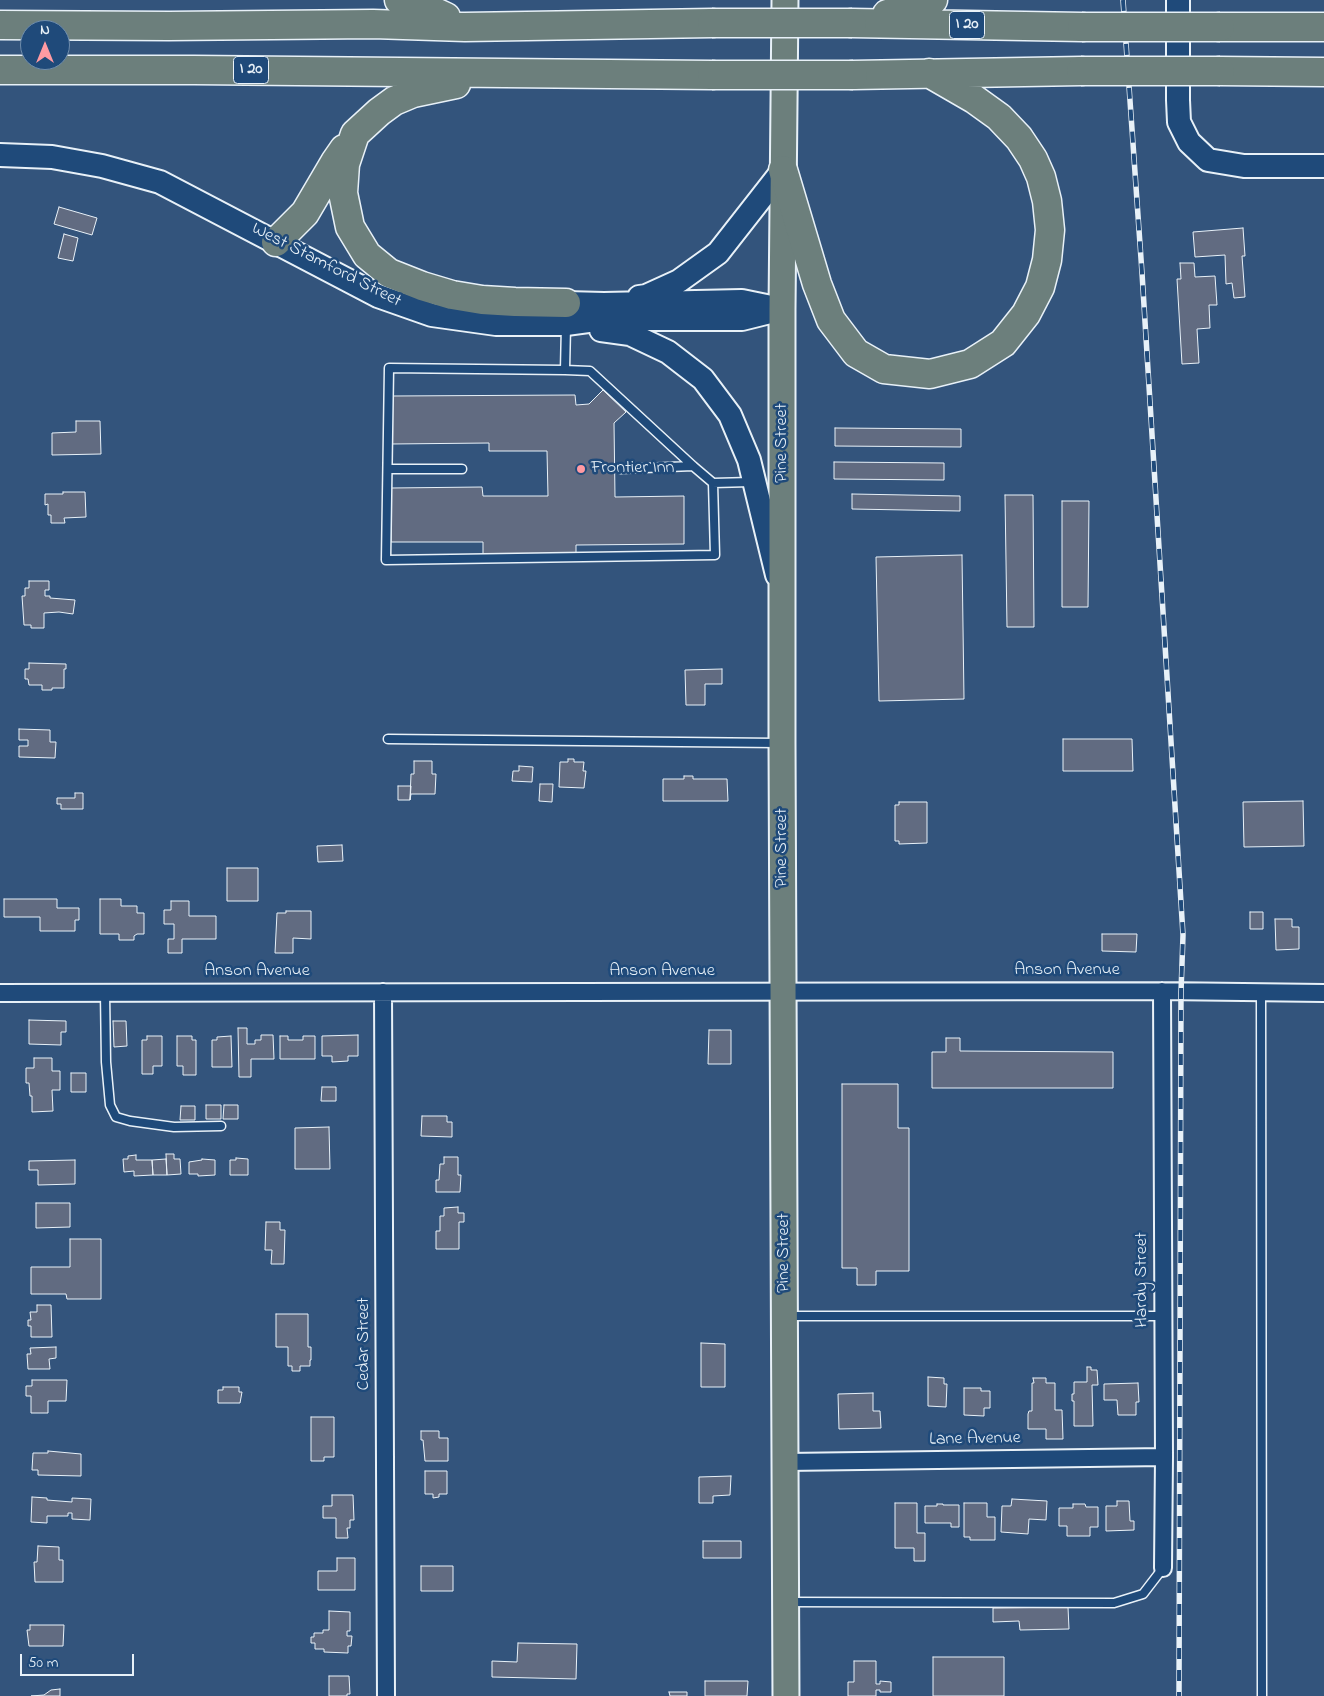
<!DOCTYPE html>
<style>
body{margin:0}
#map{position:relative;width:1324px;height:1696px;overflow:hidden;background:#33547c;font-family:"Indie Flower",sans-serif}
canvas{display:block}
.north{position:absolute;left:20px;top:20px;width:50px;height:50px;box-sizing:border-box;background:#1f4a7a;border:1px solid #6f8dac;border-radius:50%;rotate:0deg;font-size:14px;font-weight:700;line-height:20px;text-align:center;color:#e8f1f8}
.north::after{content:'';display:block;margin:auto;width:18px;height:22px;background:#ff9aa2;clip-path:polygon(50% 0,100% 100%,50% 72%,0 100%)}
.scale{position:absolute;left:20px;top:1654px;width:114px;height:22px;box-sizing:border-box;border:2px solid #e8f1f8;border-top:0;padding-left:6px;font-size:15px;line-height:18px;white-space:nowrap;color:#e8f1f8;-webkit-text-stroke:4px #1f4a7a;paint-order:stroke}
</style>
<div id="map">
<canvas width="1324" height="1696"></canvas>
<div class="north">N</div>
<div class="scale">50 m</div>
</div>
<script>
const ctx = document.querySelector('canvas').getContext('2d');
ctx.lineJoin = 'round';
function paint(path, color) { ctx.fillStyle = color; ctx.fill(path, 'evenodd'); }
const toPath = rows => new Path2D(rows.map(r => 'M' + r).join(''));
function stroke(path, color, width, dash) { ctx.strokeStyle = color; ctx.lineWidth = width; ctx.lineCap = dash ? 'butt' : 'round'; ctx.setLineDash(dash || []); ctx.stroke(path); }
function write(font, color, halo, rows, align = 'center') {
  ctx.font = font + ' "Indie Flower",sans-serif'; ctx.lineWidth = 5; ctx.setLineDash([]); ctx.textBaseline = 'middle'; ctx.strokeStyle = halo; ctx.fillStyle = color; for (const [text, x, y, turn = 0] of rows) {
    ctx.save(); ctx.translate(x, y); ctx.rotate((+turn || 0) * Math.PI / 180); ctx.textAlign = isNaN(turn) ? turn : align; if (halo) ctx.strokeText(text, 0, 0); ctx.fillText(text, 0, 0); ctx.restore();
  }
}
const building = toPath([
 [59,207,97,218,92,235,54,224,59,207],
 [1243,228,1245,256,1242,256,1245,297,1234,298,1232,283,1226,284,1225,255,1195,257,1193,232,1243,228],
 [64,234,78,238,73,261,58,258,64,234],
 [1180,263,1194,263,1195,277,1215,276,1217,305,1209,305,1210,328,1197,329,1199,363,1182,364,1177,279,1181,279,1180,263],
 [603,390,626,412,614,423,615,497,684,496,684,544,576,545,576,555,483,555,483,542,391,542,391,488,482,487,483,496,548,496,547,451,489,451,489,443,391,444,391,396,575,395,576,405,589,404,603,390],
 [76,421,100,421,101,454,52,455,52,433,76,432,76,421],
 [835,428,961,429,961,447,835,446,835,428],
 [834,462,944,463,944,480,834,479,834,462],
 [63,492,85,492,86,517,64,518,65,523,51,523,51,515,48,515,48,504,45,505,45,494,63,494,63,492],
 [852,494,960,496,960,511,852,509,852,494],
 [1005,495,1033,495,1034,627,1007,627,1005,495],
 [1062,501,1089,501,1088,607,1062,607,1062,501],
 [962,555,964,699,879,701,876,557,962,555],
 [29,581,49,581,49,590,45,590,45,596,50,596,50,598,75,600,73,614,59,612,44,613,44,628,31,628,31,625,24,625,22,596,25,596,25,588,29,588,29,581],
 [29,663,66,664,66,669,64,669,64,688,52,688,52,690,42,690,42,685,29,685,28,679,25,679,25,669,29,669,29,663],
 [722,669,722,684,705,684,705,705,686,705,685,670,722,669],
 [19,729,50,730,50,742,56,742,55,758,19,757,19,746,28,746,28,740,19,740,19,729],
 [1063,739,1132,739,1133,771,1063,771,1063,739],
 [568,759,574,759,574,762,584,762,583,771,586,771,584,788,559,787,560,762,568,762,568,759],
 [414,761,432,761,432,774,436,774,435,794,411,794,410,800,411,774,414,774,414,761],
 [519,766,533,767,532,782,512,781,513,771,519,771,519,766],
 [684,776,693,776,693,779,727,779,728,801,663,801,663,779,684,779,684,776],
 [540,784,553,784,552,802,539,801,540,784],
 [398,786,411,786,410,800,398,800,398,786],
 [75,793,83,793,83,809,61,809,61,804,57,804,57,798,75,798,75,793],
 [1303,801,1304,846,1244,847,1243,802,1303,801],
 [899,802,927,802,927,843,899,844,899,841,895,841,895,805,899,805,899,802],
 [342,845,343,861,318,862,317,846,342,845],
 [227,868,258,868,258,901,227,901,227,868],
 [4,899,57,899,57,908,79,908,79,920,75,920,75,931,40,931,40,917,4,917,4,899],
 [100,899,121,899,121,906,137,906,137,913,144,913,144,934,137,934,134,936,134,940,119,940,119,934,100,934,100,899],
 [171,901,189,901,189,916,216,916,216,939,182,939,182,953,168,953,168,939,174,939,174,924,164,924,164,910,171,910,171,901],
 [286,911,311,911,311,939,293,938,293,953,275,953,277,913,286,913,286,911],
 [1250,912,1263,912,1263,929,1250,929,1250,912],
 [1275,919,1292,919,1292,927,1299,927,1299,949,1276,950,1275,919],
 [1102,934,1137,934,1136,952,1102,951,1102,934],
 [29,1020,66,1021,66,1032,61,1032,61,1045,29,1044,29,1020],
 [113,1021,126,1021,127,1046,114,1047,113,1021],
 [238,1028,247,1028,247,1044,255,1044,255,1040,261,1040,261,1035,273,1035,274,1059,251,1059,251,1077,239,1077,238,1028],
 [709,1030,731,1030,731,1064,708,1064,709,1030],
 [358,1035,358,1056,348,1056,348,1061,332,1062,332,1056,322,1056,322,1036,358,1035],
 [147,1036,162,1036,162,1066,153,1066,153,1074,142,1074,142,1040,147,1040,147,1036],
 [177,1036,192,1036,192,1040,196,1040,196,1075,183,1075,183,1066,177,1066,177,1036],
 [231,1036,232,1067,212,1067,212,1040,217,1040,217,1037,231,1036],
 [280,1036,288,1036,288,1040,303,1040,303,1036,315,1036,315,1059,280,1059,280,1036],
 [946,1038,960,1038,960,1051,1113,1052,1113,1088,932,1088,932,1052,946,1052,946,1038],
 [34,1058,52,1058,52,1071,60,1071,60,1090,52,1090,53,1111,32,1112,32,1096,30,1096,29,1083,26,1083,26,1068,34,1068,34,1058],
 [71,1073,86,1073,86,1092,71,1092,71,1073],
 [842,1084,898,1084,898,1128,909,1128,909,1271,876,1271,876,1285,857,1285,857,1268,842,1268,842,1084],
 [322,1087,336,1087,336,1101,321,1101,322,1087],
 [206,1105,221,1105,221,1119,206,1119,206,1105],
 [224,1105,238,1105,238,1119,223,1119,224,1105],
 [181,1106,195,1106,195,1120,180,1120,181,1106],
 [422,1116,447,1116,447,1122,452,1122,452,1137,421,1136,422,1116],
 [329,1127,330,1169,295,1169,295,1128,329,1127],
 [166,1154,174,1154,174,1159,180,1159,181,1174,167,1175,166,1154],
 [136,1155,136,1160,152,1160,153,1175,134,1176,134,1171,124,1172,123,1159,128,1159,128,1156,136,1155],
 [444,1157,458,1157,458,1175,461,1175,460,1192,436,1192,436,1180,439,1180,440,1164,444,1164,444,1157],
 [236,1158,248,1159,248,1175,230,1175,230,1160,236,1160,236,1158],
 [166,1159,167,1175,153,1175,152,1160,166,1159],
 [202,1159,215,1160,215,1175,198,1176,198,1174,189,1174,189,1162,202,1160,202,1159],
 [75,1160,75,1184,38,1185,38,1170,29,1170,29,1161,75,1160],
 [36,1203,70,1203,70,1227,36,1228,36,1203],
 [458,1207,458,1213,464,1213,464,1222,459,1222,459,1249,436,1249,436,1231,440,1231,440,1216,444,1216,444,1208,458,1207],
 [266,1222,280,1222,280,1230,285,1230,284,1264,271,1264,272,1250,265,1250,266,1222],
 [70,1239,101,1239,101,1299,67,1299,66,1294,31,1294,31,1267,70,1267,70,1239],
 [37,1305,51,1305,52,1337,31,1337,31,1326,28,1326,28,1320,31,1320,30,1312,37,1312,37,1305],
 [276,1314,308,1314,308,1347,311,1347,311,1360,310,1360,310,1366,300,1366,300,1371,292,1371,292,1366,288,1366,288,1347,276,1347,276,1314],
 [701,1343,725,1344,725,1387,701,1387,701,1343],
 [56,1347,56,1358,49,1359,50,1369,28,1369,27,1354,31,1354,30,1348,56,1347],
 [1087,1367,1091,1367,1091,1370,1097,1370,1098,1385,1092,1385,1093,1426,1074,1426,1074,1401,1072,1401,1072,1394,1074,1394,1074,1382,1087,1382,1087,1367],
 [928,1377,944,1378,944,1384,947,1384,946,1407,928,1406,928,1377],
 [1033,1378,1046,1378,1046,1383,1055,1383,1055,1410,1062,1410,1063,1439,1046,1439,1046,1429,1028,1429,1028,1414,1029,1411,1032,1411,1032,1383,1034,1383,1033,1378],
 [32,1380,67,1380,66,1401,48,1401,48,1413,31,1413,31,1396,26,1396,26,1386,32,1386,32,1380],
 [1138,1383,1139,1402,1136,1402,1136,1415,1118,1415,1117,1400,1104,1400,1104,1384,1138,1383],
 [223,1387,239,1387,239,1392,242,1392,240,1403,218,1403,218,1390,223,1390,223,1387],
 [964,1388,981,1388,981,1391,990,1391,990,1408,984,1408,984,1416,964,1415,964,1388],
 [873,1393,873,1411,880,1411,881,1428,839,1429,838,1394,873,1393],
 [311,1417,334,1417,334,1457,324,1457,324,1461,311,1461,311,1417],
 [421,1431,439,1431,439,1438,448,1438,448,1461,425,1461,423,1440,421,1440,421,1431],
 [48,1451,81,1454,81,1476,38,1475,38,1470,32,1470,33,1453,48,1453,48,1451],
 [425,1471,447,1471,447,1494,439,1494,439,1497,433,1498,433,1494,425,1494,425,1471],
 [731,1476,730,1495,713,1496,713,1503,699,1503,699,1477,731,1476],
 [332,1495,353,1495,354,1520,350,1520,350,1528,347,1528,348,1538,336,1538,336,1518,323,1518,323,1506,332,1506,332,1495],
 [32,1497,47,1498,47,1500,72,1502,72,1498,91,1499,90,1520,72,1519,72,1513,68,1513,68,1516,47,1516,47,1523,31,1522,32,1497],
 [1012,1499,1047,1501,1046,1520,1029,1519,1028,1534,1001,1532,1002,1506,1011,1506,1012,1499],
 [1117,1501,1129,1501,1130,1521,1134,1521,1134,1530,1106,1531,1106,1506,1117,1506,1117,1501],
 [895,1503,917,1503,917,1533,925,1533,925,1561,914,1561,914,1548,895,1548,895,1503],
 [964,1503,987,1503,987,1517,995,1517,995,1540,970,1540,970,1537,964,1537,964,1503],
 [937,1504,943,1504,943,1505,959,1505,959,1527,951,1527,951,1523,925,1523,925,1506,937,1506,937,1504],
 [1073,1504,1085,1504,1086,1507,1098,1507,1098,1527,1090,1527,1090,1536,1067,1536,1067,1526,1059,1526,1059,1508,1073,1508,1073,1504],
 [703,1541,741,1541,741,1558,703,1558,703,1541],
 [38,1546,59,1547,59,1560,63,1560,63,1582,35,1582,34,1562,37,1562,38,1546],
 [337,1558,355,1558,355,1590,318,1590,318,1571,337,1571,337,1558],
 [421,1566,453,1566,453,1591,421,1591,421,1566],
 [1068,1607,1069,1629,1020,1630,1019,1621,993,1622,993,1608,1068,1607],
 [329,1611,350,1612,350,1631,347,1631,347,1636,352,1636,351,1646,348,1646,348,1653,324,1652,324,1649,315,1649,315,1643,311,1643,311,1637,314,1637,314,1633,323,1633,323,1630,329,1630,329,1611],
 [30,1625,64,1625,63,1646,29,1646,27,1630,30,1630,30,1625],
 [518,1643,577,1644,576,1679,492,1677,492,1661,517,1662,518,1643],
 [933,1657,1004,1657,1004,1696,933,1696,933,1657],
 [854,1661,876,1661,876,1684,880,1684,880,1681,891,1682,891,1692,880,1692,880,1690,876,1690,876,1696,848,1696,848,1682,854,1682,854,1661],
 [329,1676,349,1676,350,1694,347,1694,347,1696,329,1696,329,1676],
 [705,1681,748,1681,747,1696,705,1696,705,1681],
 [60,1689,60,1696,31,1696,44,1695,51,1690,60,1689],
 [669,1692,687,1692,687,1696,670,1696,669,1692]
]);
paint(building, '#616b81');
stroke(building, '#e8f1f8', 1);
const service = toPath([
 [565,370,590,371,693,466,713,483,715,555,386,560,389,368,565,370,566,326],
 [388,469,462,469],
 [620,469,693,466],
 [713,483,751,482],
 [388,739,778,743],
 [105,993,106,1062,110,1105,116,1117,130,1121,174,1127,221,1126],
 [1261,993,1262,1696],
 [787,1316,1164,1316],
 [788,1602,1114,1603,1143,1594,1163,1568]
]);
const minor = toPath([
 [1162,991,1164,1457,1163,1568],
 [383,992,386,1696],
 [0,993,1162,991,1324,993],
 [786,1462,1164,1457]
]);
const secondary = toPath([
 [1178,0,1178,100,1179,122,1189,142,1208,160,1244,166,1324,166],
 [0,155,52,157,102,166,160,182,378,296,432,315,496,324,566,324,603,319,742,319,782,309],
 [639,297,646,296,679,281,718,253,783,170],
 [566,320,566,303,604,304,742,301,776,308],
 [601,330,630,334,668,352,703,379,730,415,749,460,777,575]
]);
const primary = toPath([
 [785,0,782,309,782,743,786,1696]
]);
const motorway = toPath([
 [399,0,417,9,433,11,446,17],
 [887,14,918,6,933,0],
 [852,23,1082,27],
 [0,25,169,26,373,24,465,27,712,23],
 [1220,27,1324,27],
 [0,70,194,70,712,75],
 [1220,71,1324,72],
 [853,75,1081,71],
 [456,84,413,93,394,101,379,112,355,134,345,164,343,193,350,227,367,255,389,273,422,286,452,295,482,300,515,302,566,303],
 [783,170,817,284,831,320,856,353,884,369,930,374,970,364,1003,343,1026,314,1040,287,1047,260,1050,230,1047,201,1041,177,1033,159,1019,138,999,117,974,99,929,73],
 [276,242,305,213,335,162,344,149]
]);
stroke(service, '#e8f1f8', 11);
stroke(minor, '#e8f1f8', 20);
stroke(secondary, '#e8f1f8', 26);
stroke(primary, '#e8f1f8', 29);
stroke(motorway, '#e8f1f8', 31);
stroke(service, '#1f4a7a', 8);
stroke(minor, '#1f4a7a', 16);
stroke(secondary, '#1f4a7a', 22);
stroke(primary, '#6c7f7c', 25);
stroke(motorway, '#6c7f7c', 28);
const rail = toPath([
 [1123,0,1142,273,1183,935,1181,992,1179,1696]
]);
stroke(rail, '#e8f1f8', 5.5);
stroke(rail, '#1f4a7a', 4, [11]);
const motorwayBridge = toPath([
 [712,23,852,23],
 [1082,27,1220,27],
 [1081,71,1220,71],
 [712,75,853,75]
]);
stroke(motorwayBridge, '#e8f1f8', 31, []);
stroke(motorwayBridge, '#6c7f7c', 28);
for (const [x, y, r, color] of [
 [581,469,5,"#ff9aa2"]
]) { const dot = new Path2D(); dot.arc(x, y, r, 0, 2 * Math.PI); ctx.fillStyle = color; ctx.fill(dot); stroke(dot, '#1f4a7a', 2); }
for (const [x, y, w] of [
 [967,25,35],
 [251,70,35]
]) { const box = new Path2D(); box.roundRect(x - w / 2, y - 13.5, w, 27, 4); ctx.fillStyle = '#1f4a7a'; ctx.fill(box); stroke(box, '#e8f1f8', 1); }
write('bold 16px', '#e8f1f8', null, [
 ["I 20",967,25],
 ["I 20",251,70]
]);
write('18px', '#e8f1f8', '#1f4a7a', [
 ["West Stamford Street",326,266,27],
 ["Pine Street",783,443,-90],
 ["Pine Street",783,848,-90],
 ["Anson Avenue",1067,971],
 ["Anson Avenue",257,972],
 ["Anson Avenue",662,972],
 ["Pine Street",785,1253,-90],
 ["Hardy Street",1143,1280,-90],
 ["Cedar Street",365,1344,-90],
 ["Lane Avenue",975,1440,-1]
]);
write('18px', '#e8f1f8', '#1f4a7a', [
 ["Frontier Inn",591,469]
], 'left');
</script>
